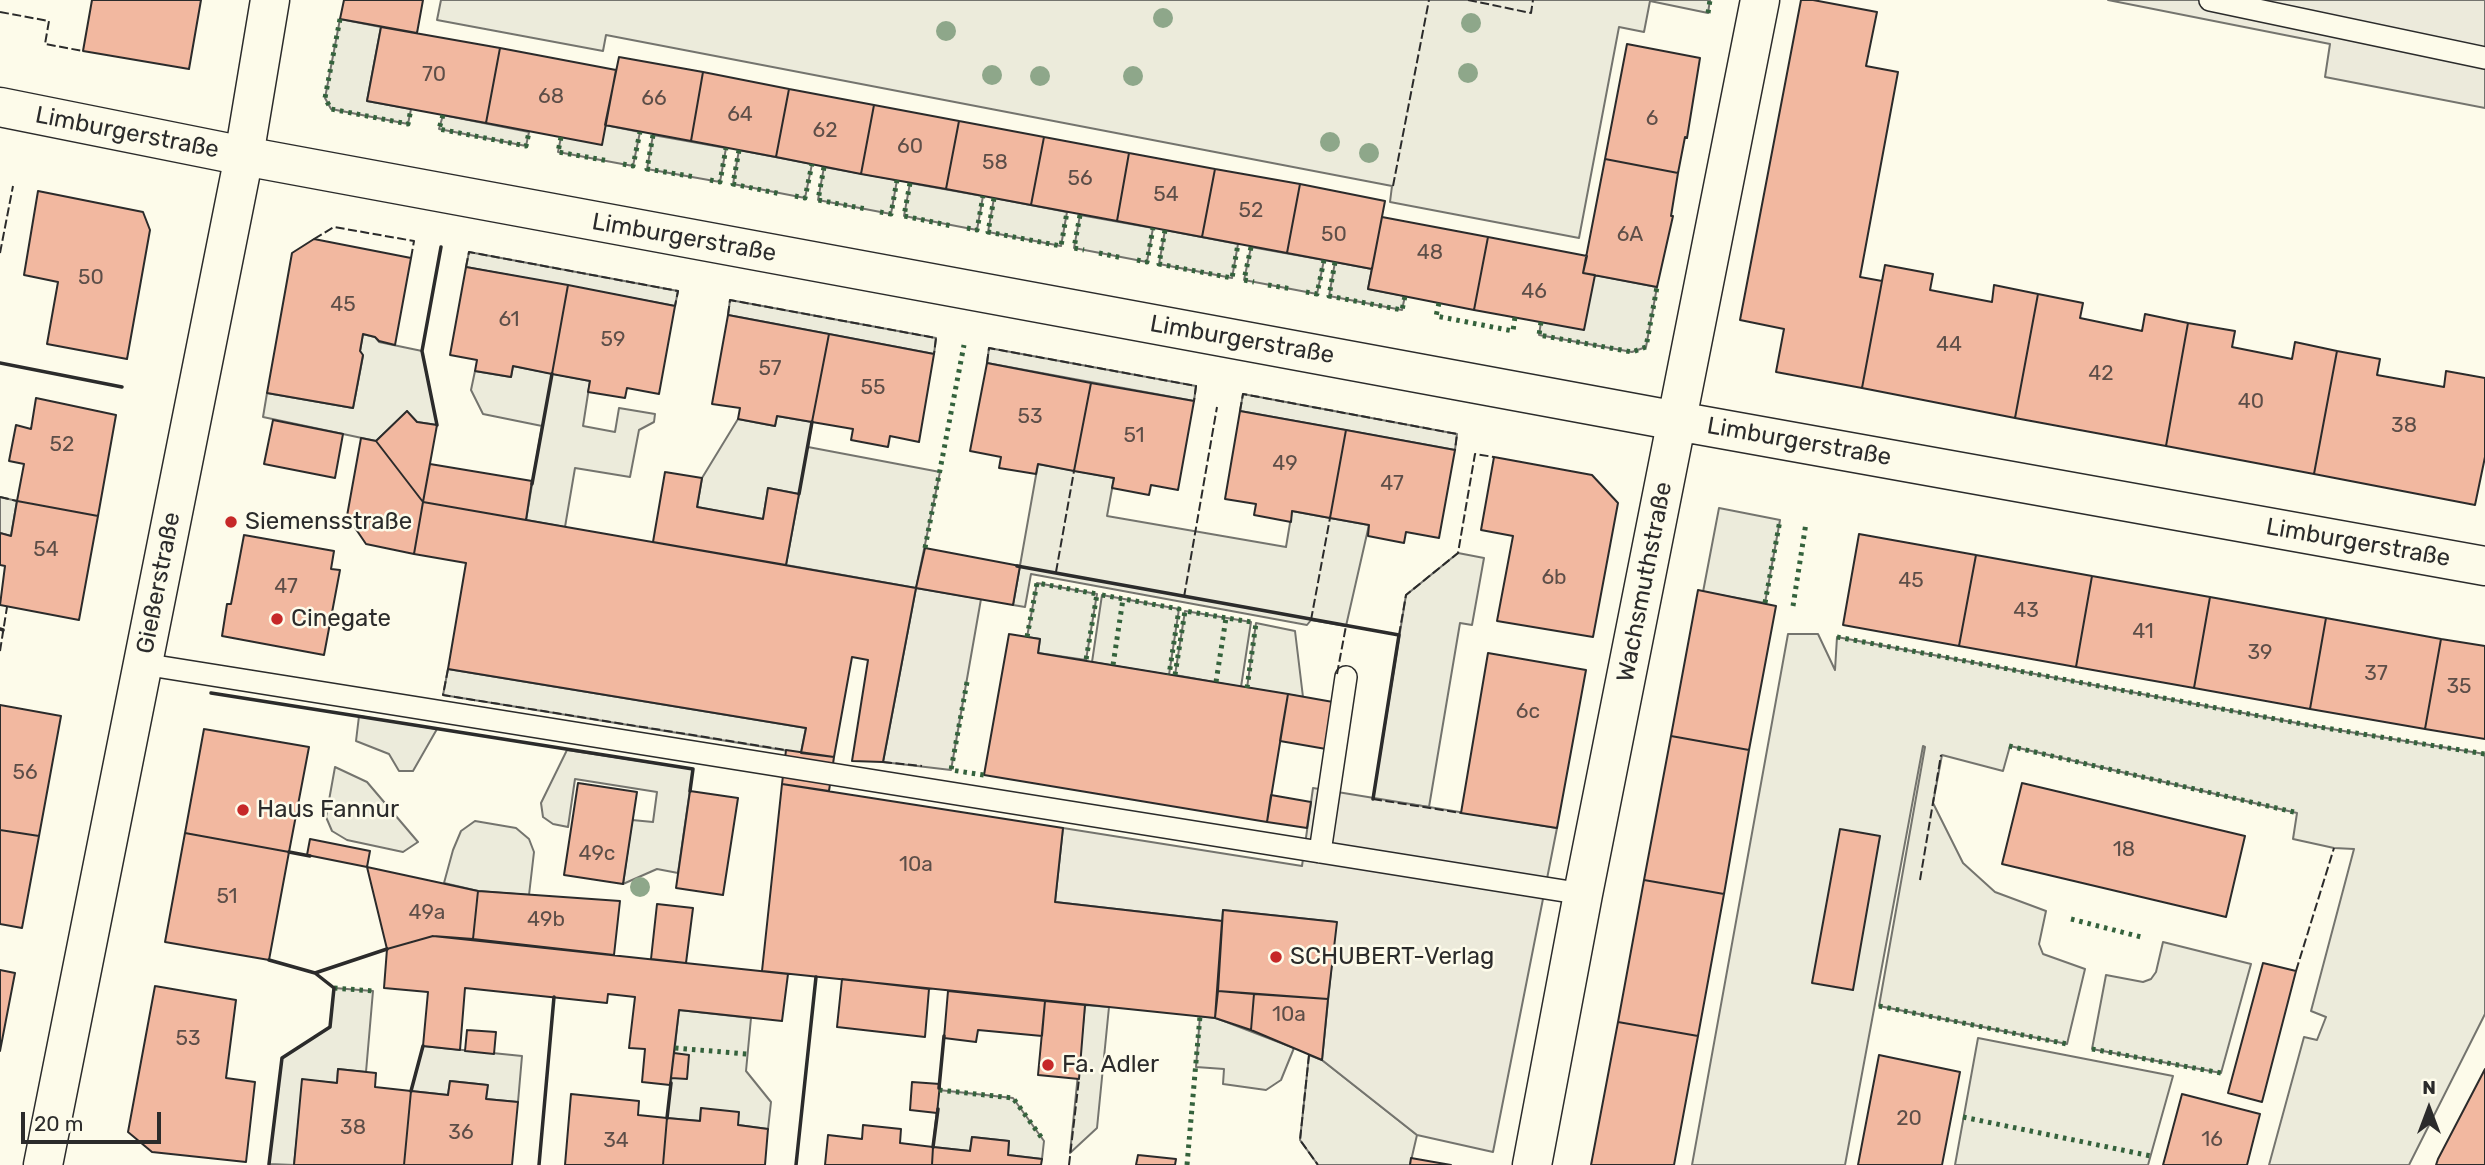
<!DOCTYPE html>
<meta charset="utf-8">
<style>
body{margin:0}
#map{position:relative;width:2485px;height:1165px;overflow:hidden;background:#fdfbea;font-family:Rubik,sans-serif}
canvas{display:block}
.north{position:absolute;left:2394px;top:1074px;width:70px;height:70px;-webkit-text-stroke:5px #fdfbea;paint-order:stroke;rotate:0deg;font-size:19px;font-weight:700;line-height:28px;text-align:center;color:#2b2b2b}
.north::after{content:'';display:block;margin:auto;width:24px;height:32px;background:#2b2b2b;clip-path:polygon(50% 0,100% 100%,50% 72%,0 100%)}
.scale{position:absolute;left:21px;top:1112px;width:140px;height:32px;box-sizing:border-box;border:4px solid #2b2b2b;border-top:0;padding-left:9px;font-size:21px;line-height:24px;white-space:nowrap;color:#2b2b2b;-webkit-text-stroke:5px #fdfbea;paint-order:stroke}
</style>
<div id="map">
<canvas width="2485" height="1165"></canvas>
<div class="north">N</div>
<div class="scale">20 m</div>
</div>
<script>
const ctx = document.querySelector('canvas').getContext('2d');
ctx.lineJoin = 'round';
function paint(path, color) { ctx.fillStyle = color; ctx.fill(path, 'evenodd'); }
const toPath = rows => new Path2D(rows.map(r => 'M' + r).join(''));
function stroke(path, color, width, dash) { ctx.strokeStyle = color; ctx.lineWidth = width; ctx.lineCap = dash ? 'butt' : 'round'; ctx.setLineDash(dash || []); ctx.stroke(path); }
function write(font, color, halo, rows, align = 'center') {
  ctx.font = font + ' Rubik,sans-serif'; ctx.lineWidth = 5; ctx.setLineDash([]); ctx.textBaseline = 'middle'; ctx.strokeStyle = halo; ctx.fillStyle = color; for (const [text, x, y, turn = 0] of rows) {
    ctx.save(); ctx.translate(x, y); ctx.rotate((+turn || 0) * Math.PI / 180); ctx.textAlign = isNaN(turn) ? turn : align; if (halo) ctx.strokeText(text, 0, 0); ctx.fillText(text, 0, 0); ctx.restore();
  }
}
const green = toPath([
 [441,0,1710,0,1708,13,1650,1,1644,32,1619,27,1579,238,1390,202,1392,186,606,35,603,51,437,20,441,0],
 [340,19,381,27,367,101,411,109,408,124,331,109,325,98,340,19],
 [443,115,529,132,526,146,439,129,443,115],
 [605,125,640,132,633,166,558,152,561,137,605,125],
 [653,135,726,148,720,182,647,169,653,135],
 [739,150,812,164,805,198,733,184,739,150],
 [824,167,897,180,891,214,818,200,824,167],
 [910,183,983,196,977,230,904,216,910,183],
 [994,198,1067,212,1061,246,988,232,994,198],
 [1080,215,1153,228,1147,262,1074,248,1080,215],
 [1165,230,1238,244,1232,278,1159,264,1165,230],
 [1251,247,1324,260,1317,294,1244,280,1251,247],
 [469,252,678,291,675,306,466,267,469,252],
 [1335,262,1372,269,1368,289,1405,296,1402,310,1329,296,1335,262],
 [1595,275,1657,287,1646,347,1632,352,1539,335,1541,322,1595,275],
 [730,300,936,338,934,354,728,315,730,300],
 [363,334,375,337,379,342,422,351,437,425,417,422,407,412,376,441,263,417,267,393,353,408,363,356,360,351,363,334],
 [989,348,1196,386,1194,401,987,363,989,348],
 [513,366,590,381,583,426,615,432,619,408,655,414,654,422,639,430,630,477,575,468,565,527,526,520,542,426,483,414,471,390,475,371,511,377,513,366],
 [1243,394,1457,434,1455,450,1240,411,1243,394],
 [777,416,812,422,808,447,940,472,916,588,786,565,799,494,768,488,763,519,697,507,702,478,738,419,775,426,777,416],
 [1038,464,1114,478,1107,516,1286,547,1292,511,1369,525,1346,626,1311,620,1307,625,1031,574,1025,607,1013,605,1038,464],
 [0,497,17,501,11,536,0,533,0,497],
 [1719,508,1780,520,1765,603,1703,592,1719,508],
 [1458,553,1484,558,1472,625,1460,623,1429,807,1373,799,1406,595,1458,553],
 [1037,583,1097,594,1086,660,1038,653,1040,639,1027,637,1037,583],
 [1102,595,1179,609,1169,675,1092,662,1102,595],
 [1185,611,1251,622,1241,687,1175,675,1185,611],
 [1256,623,1295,631,1303,697,1247,688,1256,623],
 [1788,634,1818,634,1835,670,1837,637,2313,726,2485,754,2485,1014,2409,1165,2269,1165,2304,1037,2317,1040,2326,1017,2311,1011,2354,849,2334,848,2293,839,2297,813,2010,746,2003,771,1942,755,1933,803,1963,863,1995,892,2046,911,2039,944,2043,954,2085,969,2067,1044,1879,1006,1925,747,1923,746,1845,1165,1692,1165,1788,634],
 [448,669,806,728,801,753,443,695,448,669],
 [359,716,437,729,413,771,399,771,389,754,356,741,359,716],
 [567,750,693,769,678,873,657,869,623,884,632,820,653,822,657,792,575,779,568,827,553,824,543,817,541,803,567,750],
 [335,767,367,782,418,842,403,852,347,840,332,831,326,817,335,767],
 [475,821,516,828,529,839,534,852,529,895,478,891,444,883,453,850,461,831,475,821],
 [2163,942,2251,964,2221,1073,2092,1049,2106,975,2143,982,2151,979,2156,972,2163,942],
 [334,988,373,991,366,1072,338,1069,337,1083,303,1080,294,1165,269,1164,282,1058,330,1027,334,988],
 [1085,1005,1109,1007,1097,1128,1070,1153,1085,1005],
 [679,1010,751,1018,746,1071,771,1102,768,1129,738,1125,701,1108,700,1121,667,1118,679,1010],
 [1200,1016,1216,1018,1294,1048,1281,1080,1266,1090,1223,1084,1224,1069,1196,1067,1200,1016],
 [1978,1038,2173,1076,2148,1165,1955,1165,1978,1038],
 [423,1046,522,1056,518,1102,486,1099,487,1085,450,1081,448,1095,411,1091,423,1046],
 [1309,1055,1322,1060,1417,1135,1410,1165,1318,1165,1300,1140,1309,1055],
 [939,1090,1013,1098,1044,1141,1042,1159,1008,1155,1009,1141,972,1137,970,1151,933,1147,939,1090]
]);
paint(green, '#ecebdb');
stroke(green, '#74746e', 2);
const parking = toPath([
 [2108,0,2485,0,2485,108,2325,77,2330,44,2108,0],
 [916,588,981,599,951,770,883,762,916,588],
 [1313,788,1557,828,1493,1152,1417,1135,1322,1060,1336,922,1223,910,1222,921,1055,902,1063,828,1302,866,1313,788]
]);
paint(parking, '#eceadb');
stroke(parking, '#74746e', 2);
const building = toPath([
 [92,0,201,0,189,69,83,51,92,0],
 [344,0,423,0,417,33,340,19,344,0],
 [1801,0,1813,0,1877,12,1866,66,1898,72,1860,277,1882,281,1862,388,1776,372,1784,329,1740,320,1801,0],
 [381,27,500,48,486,123,367,101,381,27],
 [1627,44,1700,58,1687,138,1685,137,1678,173,1605,159,1627,44],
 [500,48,616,70,602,145,486,123,500,48],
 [619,57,703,72,691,141,605,125,619,57],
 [703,72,789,89,776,157,691,141,703,72],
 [789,89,874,105,861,174,776,157,789,89],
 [874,105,959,121,946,189,861,174,874,105],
 [959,121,1044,137,1031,205,946,189,959,121],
 [1044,137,1129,153,1117,221,1031,205,1044,137],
 [1129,153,1215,169,1202,237,1117,221,1129,153],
 [1605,159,1678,173,1671,216,1673,216,1657,287,1583,273,1605,159],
 [1215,169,1300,184,1287,253,1202,237,1215,169],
 [1300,184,1385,201,1372,269,1287,253,1300,184],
 [38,191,143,212,150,230,127,359,47,344,58,282,24,275,38,191],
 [1382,217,1488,237,1474,310,1368,289,1382,217],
 [1488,237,1587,256,1583,273,1595,275,1584,330,1474,310,1488,237],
 [314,239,411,258,395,345,379,341,375,337,363,334,360,351,363,355,353,408,267,393,292,253,314,239],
 [1885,265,1933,274,1930,290,1992,302,1994,285,2038,294,2015,418,1862,388,1885,265],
 [466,267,568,285,552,374,513,366,511,377,475,371,477,360,450,355,466,267],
 [568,285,675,306,659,394,627,388,625,398,588,392,590,381,552,374,568,285],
 [2038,294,2083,303,2080,318,2142,331,2145,314,2188,323,2166,446,2015,418,2038,294],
 [728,315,829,334,812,422,777,416,775,426,738,419,740,408,712,404,728,315],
 [2188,323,2235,331,2232,347,2292,359,2295,342,2337,351,2314,474,2166,446,2188,323],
 [829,334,934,354,919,442,890,436,888,447,851,440,853,429,812,422,829,334],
 [2337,351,2380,359,2377,375,2444,387,2446,371,2485,378,2485,457,2475,505,2314,474,2337,351],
 [987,363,1091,383,1074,471,1038,464,1036,474,999,468,1001,457,970,451,987,363],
 [1091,383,1194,401,1178,490,1151,485,1149,495,1112,488,1114,478,1074,471,1091,383],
 [36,398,116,415,98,516,17,501,24,464,9,461,16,425,31,429,36,398],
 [407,411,417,422,437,425,423,502,376,441,407,411],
 [1240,411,1346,430,1330,518,1292,511,1291,522,1254,515,1256,504,1225,499,1240,411],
 [273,420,343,434,335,478,264,464,273,420],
 [1346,430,1455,450,1439,538,1406,532,1404,543,1368,536,1369,525,1330,518,1346,430],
 [361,438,376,441,423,502,414,554,366,544,347,516,361,438],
 [1494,457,1592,475,1618,503,1593,637,1497,621,1513,536,1481,530,1494,457],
 [430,464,532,481,526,520,423,502,430,464],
 [665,472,702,478,697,507,763,519,768,488,799,494,786,565,653,542,665,472],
 [17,501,98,516,79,620,0,605,5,566,0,565,0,533,11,536,17,501],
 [423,502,916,588,883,762,852,761,868,660,852,657,834,757,801,753,806,728,448,669,466,563,414,554,423,502],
 [1859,534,1976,555,1959,646,1843,625,1859,534],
 [244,535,334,551,331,569,340,570,324,655,222,636,227,604,231,604,244,535],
 [925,548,1020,566,1013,605,916,588,925,548],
 [1976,555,2092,576,2076,667,1959,646,1976,555],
 [2092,576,2210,597,2194,688,2076,667,2092,576],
 [1698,590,1776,606,1749,750,1671,736,1698,590],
 [2210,597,2326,618,2310,709,2194,688,2210,597],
 [2326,618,2441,639,2425,729,2310,709,2326,618],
 [1009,634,1040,639,1038,653,1288,694,1267,822,984,775,1009,634],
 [2441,639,2485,646,2485,739,2425,729,2441,639],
 [1488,653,1586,670,1557,828,1461,813,1488,653],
 [1288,694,1333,702,1326,749,1280,741,1288,694],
 [0,705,61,716,39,836,0,830,0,705],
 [204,729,309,747,289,852,185,833,204,729],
 [1671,736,1749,750,1724,894,1644,880,1671,736],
 [786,750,834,757,829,791,782,784,786,750],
 [578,783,637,792,623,884,564,875,578,783],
 [2022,783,2245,836,2226,917,2002,864,2022,783],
 [782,784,1063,828,1055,902,1222,921,1215,1018,762,971,782,784],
 [690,791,738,798,723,895,676,888,690,791],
 [1271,795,1311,802,1307,828,1267,822,1271,795],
 [1840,829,1880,836,1853,990,1812,983,1840,829],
 [0,830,39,836,22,928,0,924,0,830],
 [185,833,289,852,269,960,165,942,185,833],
 [310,839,370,851,367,867,307,855,310,839],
 [367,867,478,891,473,939,433,936,387,949,367,867],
 [1644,880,1724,894,1698,1036,1618,1022,1644,880],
 [478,891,620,901,614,955,473,939,478,891],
 [657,904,693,908,686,963,651,959,657,904],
 [1223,910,1337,922,1328,999,1218,991,1223,910],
 [433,936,788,974,782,1021,679,1010,670,1085,642,1082,645,1049,629,1048,635,997,608,994,607,1003,465,988,460,1050,423,1046,428,992,384,988,387,949,433,936],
 [2263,963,2296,971,2262,1102,2228,1093,2263,963],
 [0,970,15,973,0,1051,0,970],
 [842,979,929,989,925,1037,837,1027,842,979],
 [155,986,236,1000,226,1078,255,1082,246,1162,152,1152,128,1132,155,986],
 [948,991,1045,1001,1042,1036,978,1030,976,1042,944,1038,948,991],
 [1218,991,1254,994,1251,1030,1215,1018,1218,991],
 [1254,994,1328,999,1322,1060,1251,1030,1254,994],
 [1045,1001,1085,1005,1079,1079,1038,1075,1045,1001],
 [1618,1022,1698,1036,1674,1165,1591,1165,1618,1022],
 [467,1030,496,1032,494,1054,465,1051,467,1030],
 [674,1053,689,1055,687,1079,671,1078,674,1053],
 [1879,1055,1960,1072,1942,1165,1858,1165,1879,1055],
 [338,1069,376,1073,375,1087,411,1091,404,1165,294,1165,302,1079,337,1083,338,1069],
 [2485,1069,2485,1165,2436,1165,2438,1159,2485,1069],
 [450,1081,488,1085,486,1099,518,1102,512,1165,404,1165,411,1091,448,1095,450,1081],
 [912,1082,940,1084,937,1113,910,1110,912,1082],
 [571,1094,639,1101,638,1115,667,1118,663,1165,565,1165,571,1094],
 [2182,1094,2260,1114,2247,1165,2163,1165,2182,1094],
 [701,1108,739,1112,738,1125,768,1129,765,1165,663,1165,667,1118,700,1121,701,1108],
 [863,1125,901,1129,900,1143,933,1147,932,1165,825,1165,828,1135,862,1139,863,1125],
 [972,1137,1009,1141,1008,1155,1042,1159,1041,1165,932,1165,933,1147,970,1151,972,1137],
 [1138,1155,1176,1159,1175,1165,1136,1165,1138,1155],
 [1411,1158,1451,1165,1410,1165,1411,1158]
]);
paint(building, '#f2b8a0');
stroke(building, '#2b2b2b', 2);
const service = toPath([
 [2210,0,2485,58],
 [143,664,1583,894],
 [1320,852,1346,677]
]);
const minor = toPath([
 [0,107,244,156,1677,421,2485,566],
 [1532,1165,1583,894,1760,0]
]);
const tertiary = toPath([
 [43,1165,244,156,270,0]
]);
stroke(service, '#2b2b2b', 24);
stroke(minor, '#2b2b2b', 41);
stroke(tertiary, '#2b2b2b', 41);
stroke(service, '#fdfbea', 21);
stroke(minor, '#fdfbea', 38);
stroke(tertiary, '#fdfbea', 38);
stroke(toPath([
 [1708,13,1710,0],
 [340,19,325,98,331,109,408,124,411,109],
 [443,115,439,129,526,146,529,132],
 [653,135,647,169,695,177],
 [561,137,558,152,609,161],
 [739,150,733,184,781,194],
 [623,164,633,166,640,132],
 [824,167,818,200,866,209],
 [710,180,720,182,726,148],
 [910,183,904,216,952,226],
 [795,196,805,198,812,164],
 [994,198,988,232,1061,246,1067,212],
 [880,212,891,214,897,180],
 [1080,215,1074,248,1084,250],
 [967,228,977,230,983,196],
 [1165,230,1159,264,1232,278,1238,244],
 [1251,247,1244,280,1254,282],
 [1099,253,1123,258],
 [1137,260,1147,262,1153,228],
 [1335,262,1329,296,1402,310,1405,296],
 [1268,285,1292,289],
 [1306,292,1317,294,1324,260],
 [1439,303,1436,316,1513,331,1515,317],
 [1541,322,1539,335,1632,352,1646,347,1657,287],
 [925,548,964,345],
 [1102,595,1179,609,1169,675],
 [1765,603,1780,520],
 [1793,606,1806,523],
 [1027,637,1037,583,1097,594,1086,660],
 [1837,637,2313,726,2485,754],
 [1113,665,1123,599],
 [1175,675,1185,611,1251,622],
 [967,682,951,770,984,775],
 [1216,682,1226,618],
 [1247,688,1256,623],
 [2009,746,2298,813],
 [2071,919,2145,938],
 [334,988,373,991],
 [1879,1006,2067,1044],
 [675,1048,747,1054],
 [2092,1049,2221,1073],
 [939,1090,1013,1098,1044,1141],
 [1963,1117,2151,1156],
 [1187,1165,1200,1016]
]), '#34623c', 5, [3.5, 5]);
stroke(toPath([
 [1468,0,1531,13,1533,0],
 [0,12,49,21,45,44,83,51],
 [1393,186,1429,0],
 [314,239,334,227,414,241,411,258],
 [0,253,13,186],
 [466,267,469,252,678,291,675,306],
 [728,315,730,300,936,338,934,354],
 [987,363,989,348,1196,386,1194,401],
 [1240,411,1243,394,1457,434,1455,450],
 [0,497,17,501],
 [1056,572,1074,471],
 [1184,597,1217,407],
 [1311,620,1330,518],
 [1399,635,1406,595,1458,553,1475,454,1494,457],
 [0,651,7,607],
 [448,669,443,695,786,750],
 [1337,674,1346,626],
 [883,762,922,766],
 [1373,799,1461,813],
 [1920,880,1941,755],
 [2296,971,2334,848],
 [1309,1055,1300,1140,1318,1165],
 [1069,1165,1079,1079]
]), '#2b2b2b', 2, [9, 3.5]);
stroke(toPath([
 [0,363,122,387],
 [437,425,422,351,441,247],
 [532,484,552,374],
 [799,494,812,422],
 [1017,566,1399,635,1373,799],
 [0,629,3,630],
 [211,693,693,769,690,791],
 [289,852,310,856],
 [269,960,315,973,387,949],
 [939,1088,944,1036],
 [411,1091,423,1046],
 [667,1118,671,1083],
 [933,1147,938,1109],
 [269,1164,282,1058,330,1027,334,988,315,973],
 [539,1165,554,997],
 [796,1165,816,977]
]), '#2b2b2b', 3.5);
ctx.fillStyle = '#8ea78a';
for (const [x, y] of [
 [1163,18],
 [1471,23],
 [946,31],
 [1468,73],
 [992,75],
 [1040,76],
 [1133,76],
 [1330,142],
 [1369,153],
 [640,887]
]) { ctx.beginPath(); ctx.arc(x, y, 10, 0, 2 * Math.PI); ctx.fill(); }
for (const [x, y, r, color] of [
 [231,522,7,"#c62828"],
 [277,619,7,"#c62828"],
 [243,810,7,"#c62828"],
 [1276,957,7,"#c62828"],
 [1048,1065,7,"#c62828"]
]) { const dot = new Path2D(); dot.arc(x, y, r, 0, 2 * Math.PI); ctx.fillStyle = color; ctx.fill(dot); stroke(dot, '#fdfbea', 2.5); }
write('21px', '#5d4e48', null, [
 ["70",434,75],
 ["68",551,97],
 ["66",654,99],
 ["64",740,115],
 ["6",1652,119],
 ["62",825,131],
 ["60",910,147],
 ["58",995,163],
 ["56",1080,179],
 ["54",1166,195],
 ["52",1251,211],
 ["50",1334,235],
 ["6A",1630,235],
 ["48",1430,253],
 ["50",91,278],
 ["46",1534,292],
 ["45",343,305],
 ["61",509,320],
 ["59",613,340],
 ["44",1949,345],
 ["57",770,369],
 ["42",2101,374],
 ["55",873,388],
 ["40",2251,402],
 ["53",1030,417],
 ["38",2404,426],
 ["51",1134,436],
 ["52",62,445],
 ["49",1285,464],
 ["47",1392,484],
 ["54",46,550],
 ["6b",1554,578],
 ["45",1911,581],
 ["47",286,587],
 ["43",2026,611],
 ["41",2143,632],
 ["39",2260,653],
 ["37",2376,674],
 ["35",2459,687],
 ["6c",1528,712],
 ["56",25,773],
 ["18",2124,850],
 ["49c",597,854],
 ["10a",916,865],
 ["51",227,897],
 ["49a",427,913],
 ["49b",546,920],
 ["10a",1289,1015],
 ["53",188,1039],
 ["20",1909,1119],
 ["38",353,1128],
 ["36",461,1133],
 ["16",2212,1140],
 ["34",616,1141]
]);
write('24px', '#2b2b2b', '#fdfbea', [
 ["Limburgerstraße",127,133,11],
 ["Limburgerstraße",684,238,10],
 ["Limburgerstraße",1242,340,10],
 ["Limburgerstraße",1799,442,10],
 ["Limburgerstraße",2358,543,10],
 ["Wachsmuthstraße",1645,582,-79],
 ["Gießerstraße",159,583,-79]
]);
write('24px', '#2b2b2b', '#fdfbea', [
 ["Siemensstraße",245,522],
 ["Cinegate",291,619],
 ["Haus Fannur",257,810],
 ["SCHUBERT-Verlag",1290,957],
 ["Fa. Adler",1062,1065]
], 'left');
</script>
